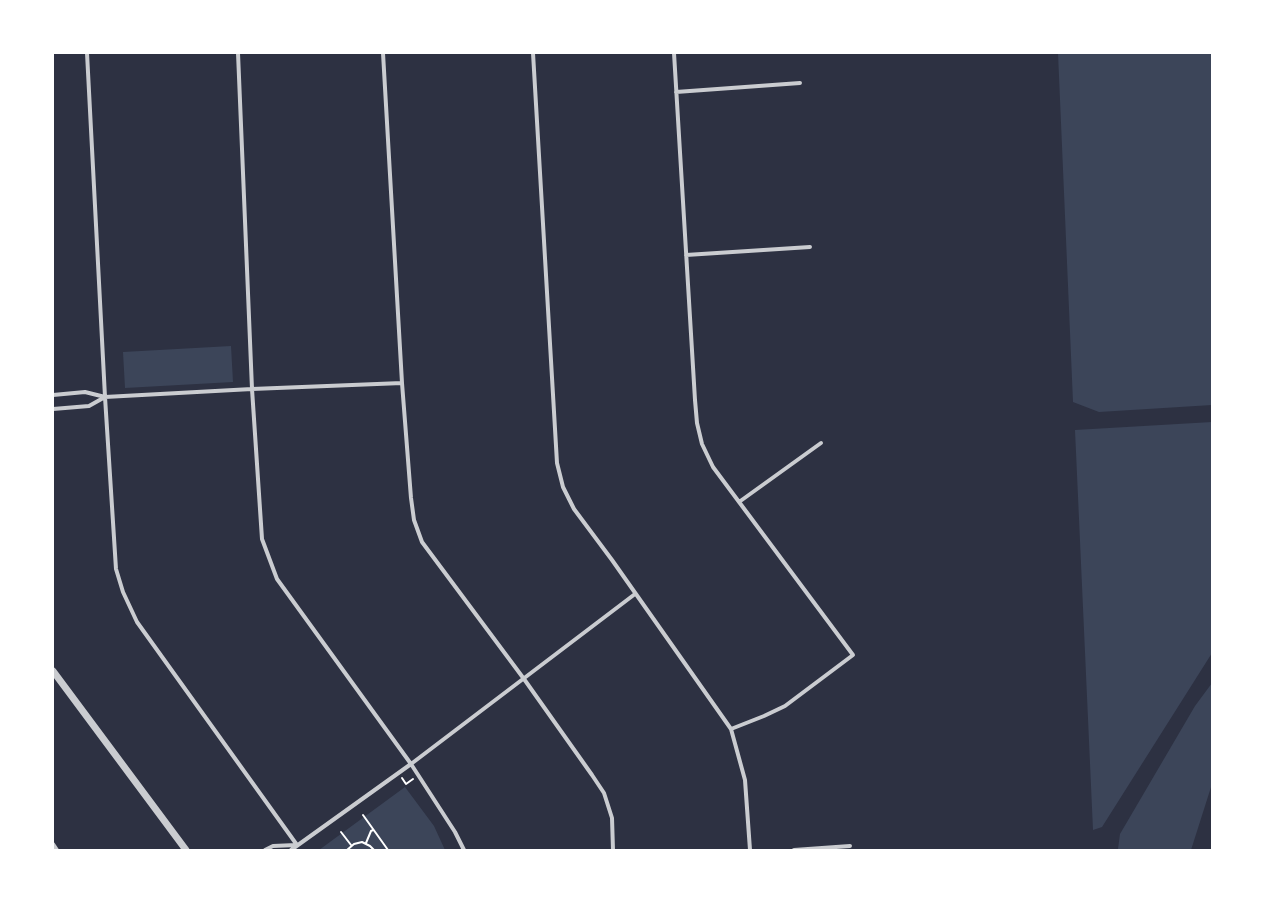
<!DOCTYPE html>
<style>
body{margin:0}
#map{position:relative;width:1265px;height:903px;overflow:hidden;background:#2d3142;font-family:"Public Sans",sans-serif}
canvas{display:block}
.frame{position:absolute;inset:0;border:54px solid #fff;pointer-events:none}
</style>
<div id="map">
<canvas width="1265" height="903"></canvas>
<div class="frame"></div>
</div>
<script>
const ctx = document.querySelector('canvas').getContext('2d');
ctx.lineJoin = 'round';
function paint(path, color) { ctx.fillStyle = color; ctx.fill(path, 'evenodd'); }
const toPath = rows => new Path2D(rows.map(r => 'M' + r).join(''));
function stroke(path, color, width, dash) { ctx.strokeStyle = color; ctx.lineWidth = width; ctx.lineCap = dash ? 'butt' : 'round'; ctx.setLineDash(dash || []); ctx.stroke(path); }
paint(toPath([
 [1058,53,1212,53,1212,405,1099,412,1073,402],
 [231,346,233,382,125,388,123,352],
 [1212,422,1212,653,1102,827,1093,830,1075,430],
 [1212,683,1212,784,1191,850,1118,849,1120,834,1195,706],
 [405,787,434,826,445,850,319,850]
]), '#3c4559');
stroke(toPath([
 [402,778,406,784,413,779],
 [363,815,388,850],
 [341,832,351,845],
 [366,843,371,831,373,830],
 [347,850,354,844,362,842,370,846,374,850]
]), '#fff', 2);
stroke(toPath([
 [87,53,105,397,116,569,123,592,137,622,297,845],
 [238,53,252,389,262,539,277,579,411,764,455,832,464,850],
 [383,53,402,383,411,498,414,520,422,542,524,679,592,775,604,793,612,818,613,850],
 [533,53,557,463,563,487,574,509,612,560,731,729,745,780,750,850],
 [674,53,695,400,697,423,702,444,713,467,853,655,785,706,764,716,731,729],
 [676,92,800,83],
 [686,255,810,247],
 [53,395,85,392,105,397,252,389,402,383],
 [53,409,89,406,105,397],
 [739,502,821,443],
 [53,844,57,850],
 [265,850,273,846,296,845],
 [291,850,411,764,635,594],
 [794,850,850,846]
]), '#caccd0', 4);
stroke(toPath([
 [53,671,186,850]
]), '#caccd0', 7);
</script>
